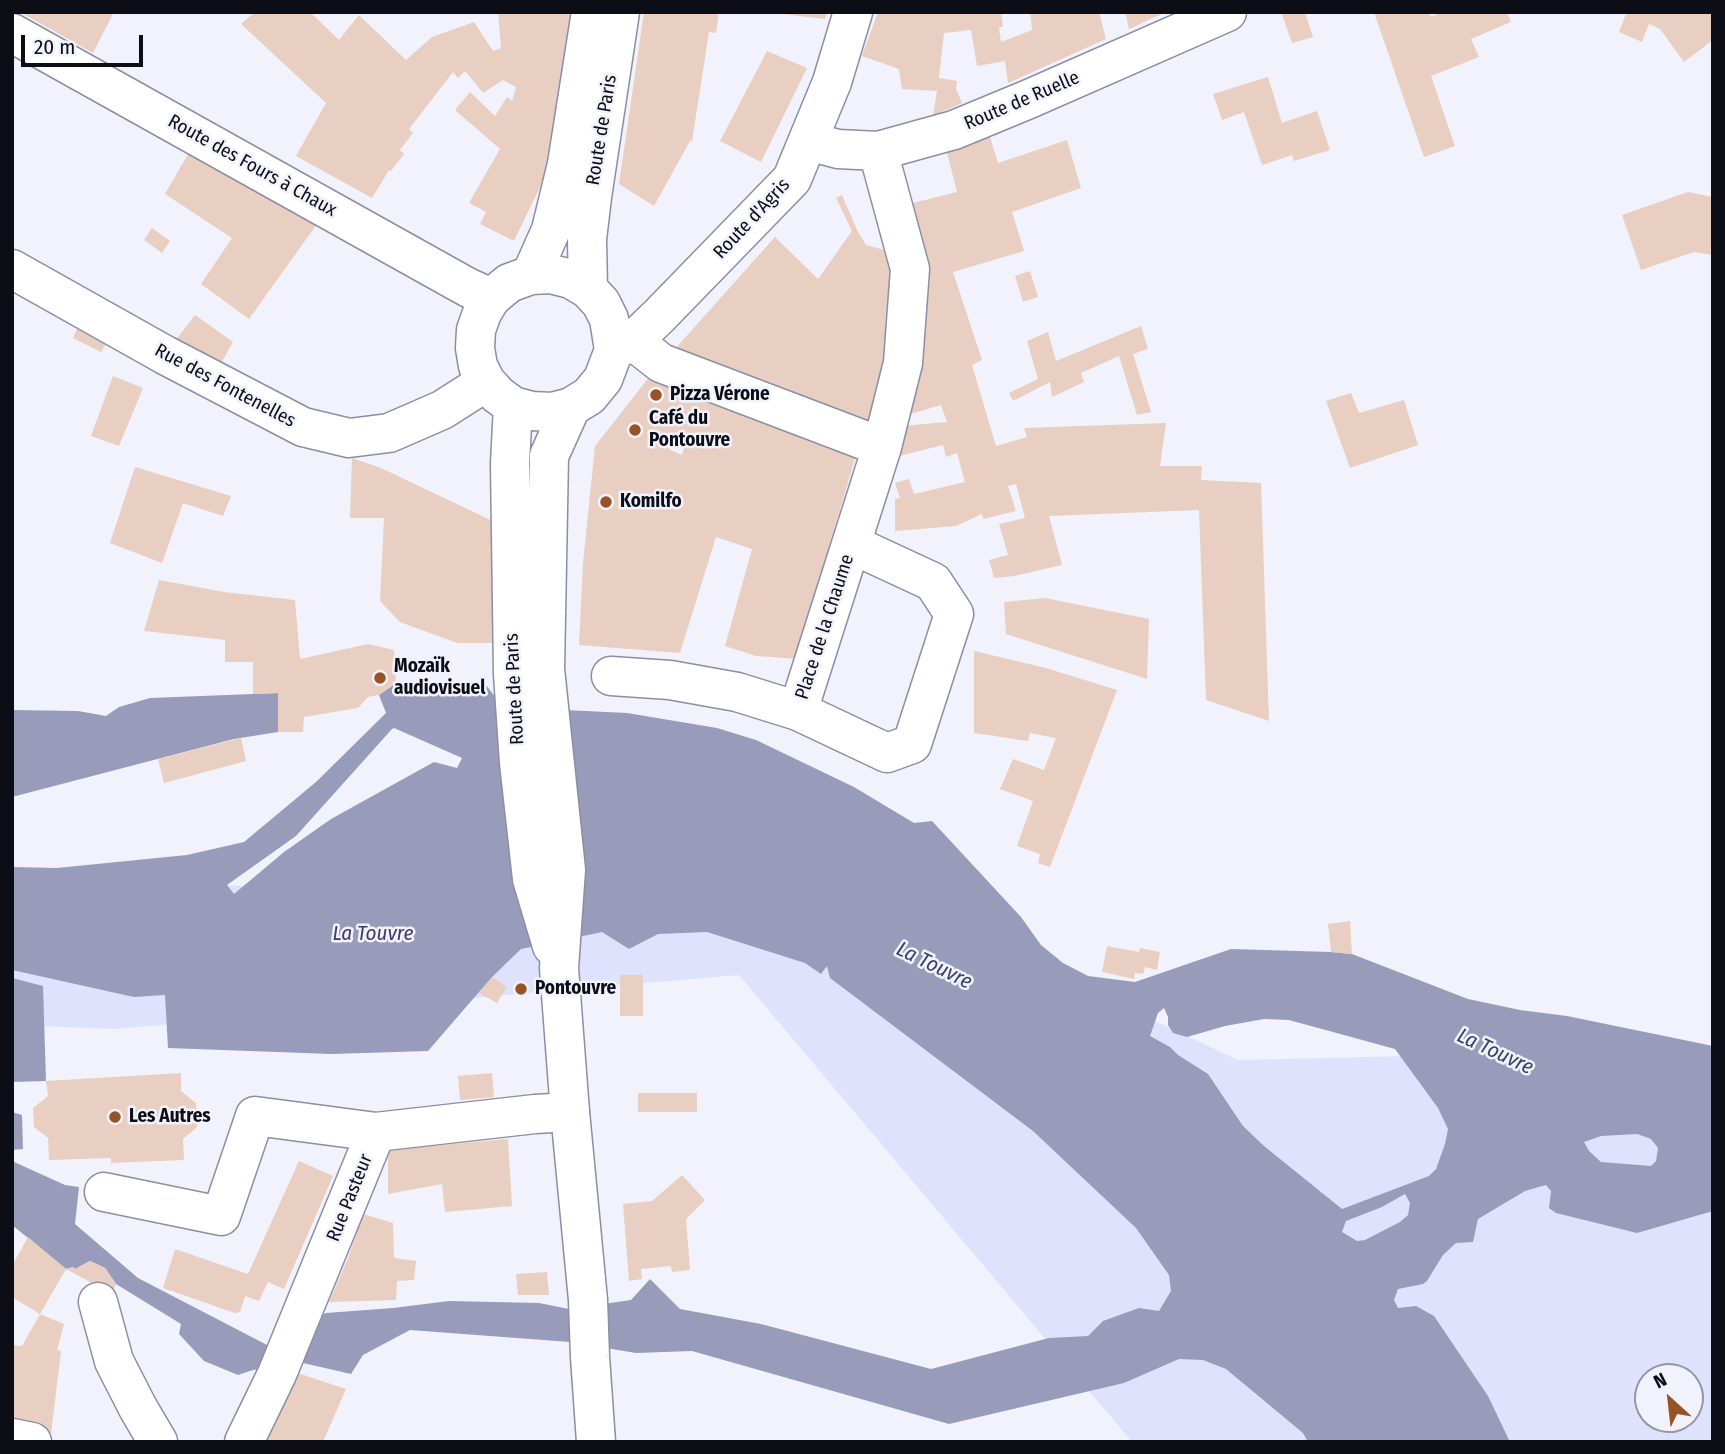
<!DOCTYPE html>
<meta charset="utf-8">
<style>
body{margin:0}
#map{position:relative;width:1725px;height:1454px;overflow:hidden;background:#f1f2fc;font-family:"Fira Sans Condensed",sans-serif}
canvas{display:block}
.frame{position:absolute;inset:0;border:14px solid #0c0d15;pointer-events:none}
.north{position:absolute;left:1634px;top:1363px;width:70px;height:70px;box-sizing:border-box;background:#f1f2fc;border:2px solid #9596a0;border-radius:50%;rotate:333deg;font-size:19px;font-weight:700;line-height:28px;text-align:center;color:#0c0d15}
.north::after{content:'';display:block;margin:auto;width:24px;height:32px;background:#975326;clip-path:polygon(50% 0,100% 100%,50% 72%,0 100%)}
.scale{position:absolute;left:21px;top:35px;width:122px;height:32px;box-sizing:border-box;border:4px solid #0c0d15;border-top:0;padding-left:9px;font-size:21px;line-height:24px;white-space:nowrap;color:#0c0d15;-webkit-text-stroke:5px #f1f2fc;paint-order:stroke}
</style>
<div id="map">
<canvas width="1725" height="1454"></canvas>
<div class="frame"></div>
<div class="north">N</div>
<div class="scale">20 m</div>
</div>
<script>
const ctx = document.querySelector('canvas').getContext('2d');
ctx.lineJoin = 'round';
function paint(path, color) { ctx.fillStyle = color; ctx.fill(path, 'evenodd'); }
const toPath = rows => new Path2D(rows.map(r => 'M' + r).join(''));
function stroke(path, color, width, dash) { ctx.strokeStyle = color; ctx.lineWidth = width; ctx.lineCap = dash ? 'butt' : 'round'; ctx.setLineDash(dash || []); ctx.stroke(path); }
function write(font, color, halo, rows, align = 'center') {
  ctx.font = font + ' "Fira Sans Condensed",sans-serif'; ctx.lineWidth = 5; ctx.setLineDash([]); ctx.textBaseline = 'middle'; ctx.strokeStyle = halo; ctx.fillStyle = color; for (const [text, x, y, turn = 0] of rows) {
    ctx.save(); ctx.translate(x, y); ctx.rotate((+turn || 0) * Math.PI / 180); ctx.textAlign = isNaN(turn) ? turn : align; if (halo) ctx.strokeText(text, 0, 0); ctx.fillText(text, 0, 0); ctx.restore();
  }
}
paint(toPath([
 [12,883,194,884,930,915,1238,1060,1713,1049,1713,1442,1132,1442,739,975,114,1029,12,1025],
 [1648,1377,1690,1377,1690,1419,1648,1419]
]), '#dee2fd');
paint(toPath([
 [483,681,503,707,627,713,717,728,756,740,854,787,914,823,932,821,1021,917,1041,945,1063,963,1088,976,1135,982,1231,949,1331,952,1352,954,1468,999,1520,1010,1567,1016,1713,1046,1713,1211,1637,1233,1556,1213,1549,1208,1551,1191,1546,1185,1525,1191,1478,1219,1473,1242,1456,1243,1443,1255,1427,1281,1423,1284,1398,1289,1394,1300,1398,1308,1416,1306,1434,1316,1488,1396,1510,1442,1308,1442,1303,1433,1226,1369,1203,1360,1179,1359,1124,1383,949,1424,692,1351,636,1353,570,1342,410,1330,363,1355,351,1374,303,1363,253,1370,238,1375,204,1361,179,1334,181,1324,116,1284,105,1268,90,1261,75,1269,73,1267,66,1269,12,1225,12,1161,65,1185,79,1187,75,1224,138,1278,269,1346,326,1313,393,1308,449,1301,539,1303,569,1309,631,1300,650,1279,680,1309,761,1324,931,1369,1049,1338,1088,1336,1103,1321,1139,1308,1159,1311,1171,1291,1169,1275,1136,1228,1033,1131,830,978,827,966,821,974,805,963,707,932,658,934,629,949,602,932,521,949,492,977,428,1051,331,1054,168,1048,165,995,134,997,12,970,12,867,57,868,187,855,244,842,316,782,386,713,379,695,396,683],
 [394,728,462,758,457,768,434,762,331,819,284,852,234,894,227,885,296,836,392,729],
 [1164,1008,1168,1017,1168,1025,1173,1033,1187,1037,1225,1026,1264,1019,1289,1020,1395,1049,1438,1108,1448,1129,1445,1144,1436,1169,1429,1176,1342,1209,1264,1146,1243,1126,1208,1074,1178,1055,1170,1047,1150,1036,1158,1013],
 [1637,1134,1651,1139,1658,1148,1656,1161,1651,1166,1601,1162,1589,1151,1584,1142,1601,1136],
 [1405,1194,1410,1203,1408,1215,1400,1222,1365,1240,1357,1241,1342,1232,1346,1221,1382,1207],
 [278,693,278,732,234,739,12,797,12,710,78,711,106,716,119,707,150,698],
 [12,978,43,986,46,1081,12,1082],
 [12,1112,22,1115,23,1149,12,1150]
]), '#989cba');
paint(toPath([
 [20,12,114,12,93,53],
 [255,12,310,12,339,40,359,15,406,60,432,37,474,22,493,51,501,48,498,12,572,12,553,160,514,241,480,224,486,212,469,203,500,149,455,110,470,92,495,116,507,97,512,101,516,87,503,80,483,93,465,71,458,78,453,72,409,129,413,133,400,150,404,154,391,171,389,170,372,198,296,156,326,103,241,24],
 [644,12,719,12,716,33,709,32,692,141,690,141,654,206,619,184],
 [783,12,827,12,825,19,783,14],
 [878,12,1001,12,1003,27,999,27,1001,42,1032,30,1030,12,1099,12,1106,39,1008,83,1005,61,977,66,971,30,944,33,939,78,957,81,956,89,962,103,933,116,937,91,902,89,899,69,862,56],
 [1125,12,1166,12,1129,29],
 [1281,12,1305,12,1313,37,1292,43],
 [1374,12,1413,12,1413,14,1429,12,1431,17,1442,12,1507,12,1511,22,1471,39,1479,57,1431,76,1455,146,1424,157],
 [1621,12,1713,12,1713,40,1684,62,1660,29,1649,24,1642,42,1619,32,1626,14],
 [767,51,807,68,761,162,720,141],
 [1268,77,1282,123,1317,111,1330,150,1294,161,1292,155,1262,165,1244,112,1222,120,1213,94],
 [990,137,998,163,1067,140,1081,188,1012,212,1024,251,953,272,982,360,972,365,996,446,1027,437,1024,428,1166,423,1160,466,1202,466,1201,480,1261,483,1269,721,1206,700,1199,510,1049,516,1062,565,1014,576,994,578,989,560,1008,555,999,524,1025,518,1016,484,1008,486,1016,511,983,519,982,514,956,526,895,531,895,499,900,498,895,483,909,479,914,494,965,482,957,453,946,457,943,445,895,457,902,426,947,422,941,405,904,416,909,204,957,192,947,152],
 [188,154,317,224,249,319,201,284,232,238,165,194],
 [1688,192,1713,197,1713,255,1694,252,1641,270,1622,215],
 [842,195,857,230,866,245,899,254,877,430,674,350,775,237,818,279,852,231,836,198],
 [152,228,170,241,162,253,144,240],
 [1030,271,1038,297,1023,302,1015,276],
 [195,315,233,342,219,367,172,345],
 [80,322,109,339,101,352,73,338],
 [1141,326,1148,349,1133,354,1151,412,1137,415,1119,356,1081,373,1084,382,1052,397,1050,382,1013,401,1009,393,1038,379,1027,341,1048,332,1056,361],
 [113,376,143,388,119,446,91,436],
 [650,376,857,452,827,553,799,659,756,656,725,646,752,549,716,537,680,653,579,645,583,563,595,446],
 [674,437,686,441,682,455,670,450],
 [1351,393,1359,413,1404,400,1418,445,1350,468,1326,401],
 [352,458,381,468,501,525,503,643,457,643,400,622,380,601,384,518,350,518],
 [135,467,231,496,223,516,183,503,162,563,110,543],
 [159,580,224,592,295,600,300,659,368,644,394,650,396,683,379,695,368,697,358,708,304,717,303,732,278,732,278,693,253,694,253,662,225,662,225,640,144,631],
 [1045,598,1149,619,1147,679,1006,634,1004,602],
 [974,651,1046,668,1117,690,1050,867,1038,863,1040,854,1017,846,1033,801,1000,789,1013,759,1044,770,1056,738,1030,733,1028,741,974,733],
 [241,738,246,761,164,783,158,759],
 [1350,921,1352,954,1331,952,1328,924],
 [1107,946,1139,952,1140,948,1160,952,1157,970,1145,967,1143,974,1135,973,1134,979,1102,972],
 [620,975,643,975,643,1016,620,1016],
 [492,977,507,987,497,1003,479,993],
 [181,1073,181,1091,196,1103,197,1127,183,1139,184,1160,111,1163,111,1158,49,1160,48,1138,34,1127,33,1108,48,1096,46,1081],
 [492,1073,494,1097,460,1100,458,1076],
 [638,1093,697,1093,697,1112,638,1112],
 [508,1139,512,1206,445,1212,442,1184,388,1194,388,1150],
 [299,1161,333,1176,284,1289,268,1282,259,1301,245,1296,240,1312,235,1313,163,1288,175,1249,248,1274],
 [682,1175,705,1200,686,1219,690,1270,672,1272,671,1266,641,1269,642,1279,629,1281,623,1204,652,1201],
 [363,1214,393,1223,394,1258,416,1261,414,1280,397,1281,396,1300,329,1302,349,1256],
 [28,1237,66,1269,40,1314,12,1297,12,1266],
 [90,1261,105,1268,116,1284,112,1294,66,1269,73,1267,75,1269],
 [547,1272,549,1295,518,1295,516,1274],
 [40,1314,64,1324,57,1350,61,1351,51,1434,12,1428,12,1345,22,1346],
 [298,1373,346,1389,323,1442,267,1442]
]), '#e8cfc1');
const minor = toPath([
 [12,33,467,287,491,298],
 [808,141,838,149,878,151,954,130,1029,99,1227,12],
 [12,269,165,355,303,427,349,438,389,433,442,410,486,382],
 [633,341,661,363,882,447],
 [614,350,633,341,659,316,792,179,832,82,853,12],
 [611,676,670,680,737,692,798,711,887,753,912,744,954,614,933,582,851,544],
 [798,711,882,447,903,363,910,269,878,151],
 [104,1192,221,1216,255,1116,376,1132],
 [98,1302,114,1361,138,1408,158,1442],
 [12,1438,32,1442],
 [244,1442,277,1374,376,1132,535,1114,570,1112]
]);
const major = toPath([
 [531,275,551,230,567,164,591,12],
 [588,289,587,239,592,197,620,12],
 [513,406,510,463,513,674,519,763,532,879,552,946],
 [571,407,552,412,532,411,513,406,498,395,486,382,478,366,475,348,476,330,482,313,491,298,509,283,531,275,551,274,571,279,588,289,601,303,609,319,614,350,603,379,589,396,571,407,549,456,545,669,566,870,559,968,570,1112,588,1300,590,1357,596,1442]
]);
stroke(minor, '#8b8ea4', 41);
stroke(major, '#8b8ea4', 41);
stroke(minor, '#fff', 38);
stroke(major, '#fff', 38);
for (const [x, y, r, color] of [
 [656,395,7,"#975326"],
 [635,430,7,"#975326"],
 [606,502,7,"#975326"],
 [380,678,7,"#975326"],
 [521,989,7,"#975326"],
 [115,1117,7,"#975326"]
]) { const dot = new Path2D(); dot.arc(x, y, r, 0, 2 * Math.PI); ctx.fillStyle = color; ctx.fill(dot); stroke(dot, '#f1f2fc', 2.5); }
write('19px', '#0c0d15', '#f1f2fc', [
 ["Route de Ruelle",1022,101,-23],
 ["Route de Paris",602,130,-81],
 ["Route des Fours à Chaux",252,166,29],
 ["Route d'Agris",752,219,-47],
 ["Rue des Fontenelles",225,386,28],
 ["Place de la Chaume",825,627,-72],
 ["Route de Paris",515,689,-93],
 ["Rue Pasteur",350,1198,-68]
]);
write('bold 19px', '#0c0d15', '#f1f2fc', [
 ["Pizza Vérone",670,395],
 ["Café du",649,419],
 ["Pontouvre",649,441],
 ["Komilfo",620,502],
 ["Mozaïk",394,667],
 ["audiovisuel",394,689],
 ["Pontouvre",535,989],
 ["Les Autres",129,1117]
], 'left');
write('italic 21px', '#3a3e69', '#f1f2fc', [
 ["La Touvre",373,934],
 ["La Touvre",934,966,26],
 ["La Touvre",1495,1052,25]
]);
</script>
